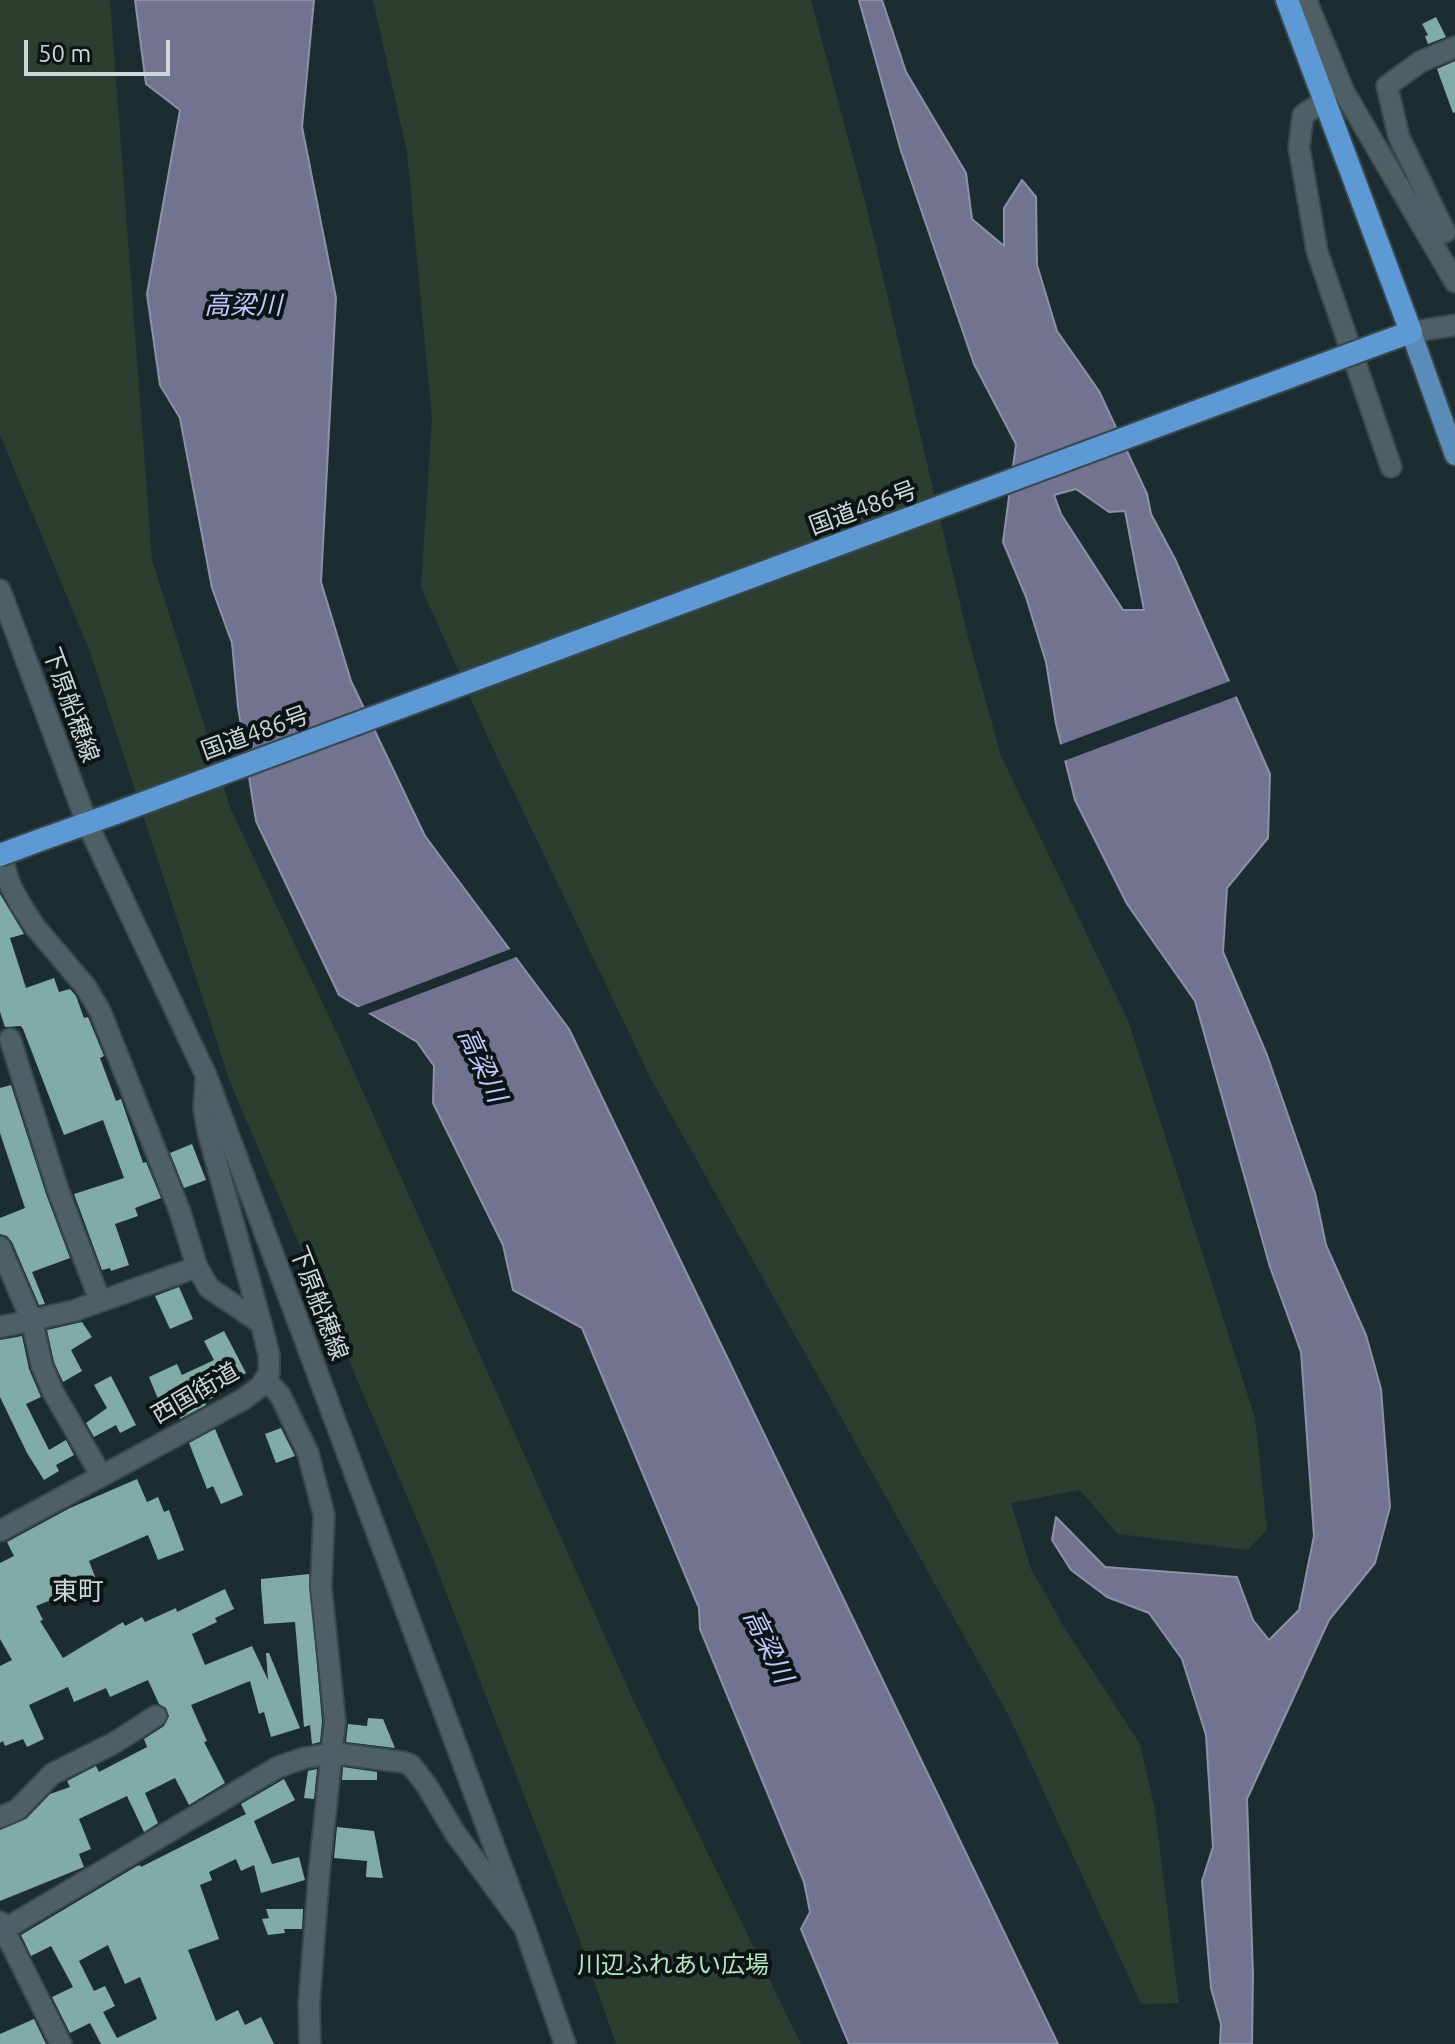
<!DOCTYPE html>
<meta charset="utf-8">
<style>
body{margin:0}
#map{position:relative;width:1455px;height:2044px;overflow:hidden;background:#1c2d31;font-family:Ubuntu,sans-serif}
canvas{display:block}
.scale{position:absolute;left:24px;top:40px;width:146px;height:36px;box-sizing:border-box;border:4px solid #cdd7da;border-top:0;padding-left:10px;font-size:24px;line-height:28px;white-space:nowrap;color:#cdd7da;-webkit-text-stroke:6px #0d1416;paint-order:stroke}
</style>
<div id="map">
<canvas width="1455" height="2044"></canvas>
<div class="scale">50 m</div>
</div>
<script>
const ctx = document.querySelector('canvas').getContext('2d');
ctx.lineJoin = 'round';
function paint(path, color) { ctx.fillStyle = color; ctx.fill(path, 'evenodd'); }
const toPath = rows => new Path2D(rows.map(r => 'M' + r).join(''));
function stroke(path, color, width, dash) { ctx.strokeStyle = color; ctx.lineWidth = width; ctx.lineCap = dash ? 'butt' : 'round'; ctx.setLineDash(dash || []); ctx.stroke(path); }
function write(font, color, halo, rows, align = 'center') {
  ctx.font = font + ' Ubuntu,"Noto Sans JP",sans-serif'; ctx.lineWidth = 8; ctx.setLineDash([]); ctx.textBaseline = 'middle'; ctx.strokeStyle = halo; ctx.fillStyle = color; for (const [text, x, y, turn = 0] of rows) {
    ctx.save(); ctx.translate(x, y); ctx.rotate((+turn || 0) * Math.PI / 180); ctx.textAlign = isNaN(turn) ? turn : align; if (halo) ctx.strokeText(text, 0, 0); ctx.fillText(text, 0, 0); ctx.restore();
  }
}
paint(toPath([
 [0,0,110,0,152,560,231,810,340,1040,635,1704,801,2044,616,2044,579,1938,429,1548,230,1082,90,652,0,435],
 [373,0,811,0,867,209,967,633,1001,756,1128,1020,1255,1418,1267,1530,1248,1550,1118,1534,1080,1490,1011,1503,1031,1569,1064,1627,1140,1744,1155,1810,1179,2003,1141,2004,1009,1716,651,1079,490,742,421,587,432,419,407,152]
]), '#2c3e30');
const water = toPath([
 [135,0,314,0,302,127,336,298,321,582,351,681,425,836,569,1029,1058,2044,849,2044,801,1929,810,1912,804,1882,700,1629,699,1608,582,1328,513,1290,503,1245,433,1103,434,1066,417,1042,339,995,256,821,238,707,232,643,212,588,180,418,160,385,147,294,180,110,146,84,135,0],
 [859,0,882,0,906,72,966,173,972,219,1004,246,1004,208,1022,180,1036,197,1037,265,1057,331,1099,391,1147,494,1151,514,1175,559,1270,774,1268,838,1227,888,1223,952,1267,1055,1315,1193,1326,1245,1366,1335,1381,1389,1390,1507,1375,1563,1329,1620,1247,1799,1253,1974,1252,2044,1220,2044,1221,2024,1211,1988,1202,1881,1213,1847,1206,1735,1182,1659,1149,1613,1107,1597,1071,1570,1052,1540,1056,1517,1105,1567,1237,1577,1253,1620,1269,1640,1299,1610,1314,1536,1301,1352,1270,1267,1195,1001,1127,904,1075,800,1056,724,1046,662,1026,597,1003,542,1016,444,974,364,901,151,859,0],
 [1076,489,1109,512,1125,511,1144,610,1123,610,1061,514,1054,495,1076,489]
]);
paint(water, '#727391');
stroke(water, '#8d91a7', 2);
paint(toPath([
 [1233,680,1240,695,1061,762,1057,746],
 [513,948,519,956,364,1015,354,1009]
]), '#1c2d31');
paint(toPath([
 [1436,17,1446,37,1428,44,1425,36,1428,35,1422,24],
 [1455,61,1455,112,1453,113,1437,69],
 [0,894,24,934,10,938,26,988,54,978,59,992,70,989,76,996,84,1018,88,1017,104,1056,100,1058,116,1101,121,1099,143,1163,146,1162,161,1198,135,1208,138,1216,115,1224,129,1265,111,1271,110,1268,102,1270,74,1194,124,1178,103,1120,64,1135,23,1029,21,1026,5,1027,0,1012],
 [11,1085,46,1194,70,1258,32,1272,45,1304,39,1305,12,1242,7,1236,0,1234,0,1218,25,1208,0,1133,0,1088],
 [192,1144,206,1180,184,1188,170,1153],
 [179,1287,193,1319,170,1329,155,1296],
 [82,1322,92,1337,71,1350,82,1371,63,1382,54,1362,47,1330],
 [224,1331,246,1373,218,1387,221,1394,205,1401,206,1405,180,1419,179,1416,167,1421,149,1377,177,1364,182,1375,214,1360,204,1341],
 [22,1336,29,1369,41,1397,26,1404,49,1450,66,1440,74,1455,56,1465,59,1471,44,1480,27,1453,0,1397,0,1340],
 [111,1376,136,1425,120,1433,116,1425,94,1437,86,1423,107,1408,94,1385],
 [281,1428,295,1456,276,1463,265,1434],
 [215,1429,243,1495,221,1504,213,1486,207,1489,189,1443],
 [137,1479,147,1502,158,1497,164,1512,169,1510,184,1550,158,1560,148,1535,89,1561,97,1582,36,1606,43,1620,40,1621,63,1658,123,1622,125,1626,142,1617,145,1622,176,1608,177,1612,225,1589,234,1609,215,1618,217,1622,192,1634,205,1665,252,1646,268,1680,266,1653,269,1653,300,1728,271,1737,264,1712,259,1714,250,1681,191,1705,207,1741,204,1742,225,1783,189,1805,175,1778,145,1793,158,1823,144,1832,127,1796,79,1819,91,1849,79,1854,84,1867,0,1901,0,1830,26,1819,50,1794,70,1787,67,1781,96,1766,99,1772,147,1747,144,1739,164,1726,169,1716,166,1708,159,1704,148,1680,110,1697,106,1688,74,1702,68,1687,29,1705,44,1739,27,1747,23,1739,5,1746,3,1741,0,1743,0,1666,12,1660,0,1639,0,1563,14,1556,7,1542,70,1508],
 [309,1574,322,1721,320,1742,312,1744,310,1725,304,1727,295,1622,264,1624,261,1586,261,1579],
 [368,1718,383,1719,395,1748,346,1742,348,1724,367,1726],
 [343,1767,377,1772,377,1780,342,1780],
 [317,1769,314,1799,304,1798,308,1771],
 [284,1779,295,1800,254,1821,272,1864,299,1857,305,1880,261,1893,254,1865,241,1871,236,1859,209,1872,212,1880,200,1885,219,1939,188,1950,216,2021,238,2010,245,2025,261,2017,274,2044,101,2044,90,2023,70,2033,52,1997,73,1987,51,1946,31,1956,21,1935,137,1866,140,1865,141,1867,246,1814,241,1804],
 [108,1945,125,1984,140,1977,157,2019,117,2038,103,2012,115,2006,105,1986,94,1991,79,1961],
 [337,1827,374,1831,383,1878,366,1877,367,1861,334,1858],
 [266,1909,303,1909,302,1929,284,1929,285,1933,268,1935,262,1919,269,1918],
 [34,2019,46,2044,0,2044,0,2034]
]), '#81aba5');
const minor = toPath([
 [1306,0,1344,92,1455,282],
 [1324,101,1303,115,1299,147,1317,251,1391,467],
 [1429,237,1445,232,1399,137,1387,86,1420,62,1455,47],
 [0,854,11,887,21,905,35,927,86,987,100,1011,180,1212,197,1267,209,1288,261,1323],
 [10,1039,58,1190,100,1301],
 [0,1247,32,1321,42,1366,53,1392,101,1475],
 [0,1327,73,1311,197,1267],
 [265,1379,280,1395,308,1453,324,1515,321,1587,335,1721,319,1874,309,2004,310,2044],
 [0,1531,242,1400,261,1386,269,1373,269,1355,261,1323,208,1132,204,1109,206,1075],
 [0,1817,17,1810,52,1774,114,1743,156,1716],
 [0,1922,61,2044],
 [0,1932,278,1767,304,1758,333,1753,402,1762,411,1765,427,1786,455,1833,521,1923]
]);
const secondary = toPath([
 [1411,332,1455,325],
 [0,590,87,823,206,1075,525,1929,565,2044]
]);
const primary = toPath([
 [1411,332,1455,455]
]);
const trunk = toPath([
 [1287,0,1411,332,1378,344],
 [43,839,116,813]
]);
stroke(minor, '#3a474b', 24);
stroke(secondary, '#3a474b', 24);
stroke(primary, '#3a474b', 24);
stroke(trunk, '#3a474b', 26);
stroke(minor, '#4e6065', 20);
stroke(secondary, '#4e6065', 20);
stroke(primary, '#598cb9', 20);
stroke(trunk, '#5d9ad5', 22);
const trunkBridge = toPath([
 [116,813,1378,344],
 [0,855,43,839]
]);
stroke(trunkBridge, '#3a474b', 26, []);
stroke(trunkBridge, '#5d9ad5', 22);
write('24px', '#cdd7da', '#0d1416', [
 ["国道486号",863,508,-20],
 ["下原船穂線",71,705,70],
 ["国道486号",255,733,-20],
 ["下原船穂線",319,1303,69],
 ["西国街道",195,1393,-30]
]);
write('24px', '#b2e7bf', '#0d1416', [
 ["川辺ふれあい広場",673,1965]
]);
write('italic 26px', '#c4c7fe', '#0d1416', [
 ["高梁川",243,305],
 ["高梁川",482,1065,65],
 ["高梁川",768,1646,64]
]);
write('26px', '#cdd7da', '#0d1416', [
 ["東町",78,1591]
]);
</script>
